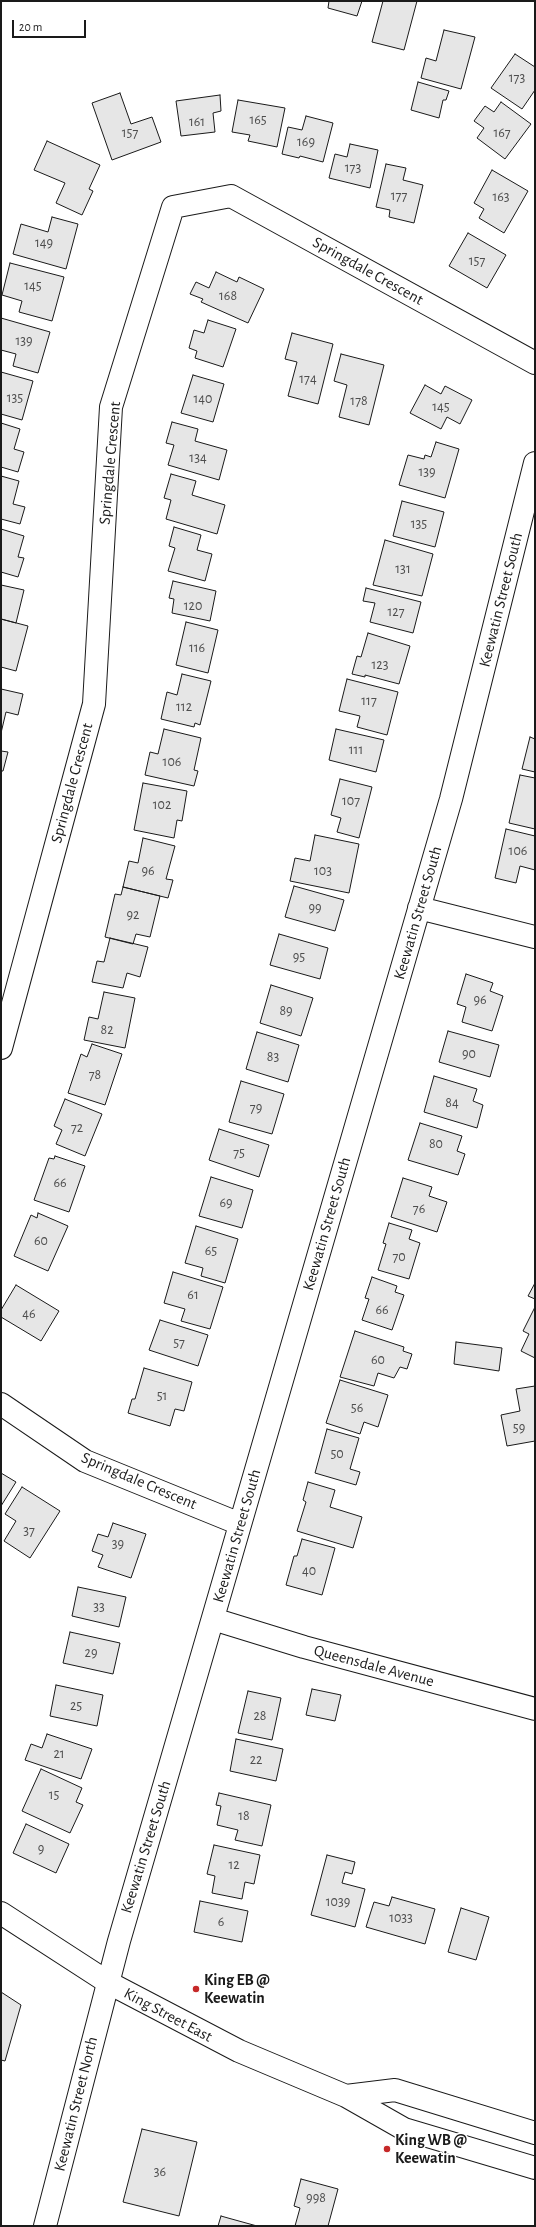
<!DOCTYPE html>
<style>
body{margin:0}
#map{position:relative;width:536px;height:2227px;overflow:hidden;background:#fff;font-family:"Alegreya Sans",sans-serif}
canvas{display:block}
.frame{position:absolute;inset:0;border:2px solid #1a1a1a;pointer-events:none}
.scale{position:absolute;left:12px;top:20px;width:74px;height:18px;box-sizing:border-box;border:2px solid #1a1a1a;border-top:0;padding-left:5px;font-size:12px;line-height:14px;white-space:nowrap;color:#1a1a1a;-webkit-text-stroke:3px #fff;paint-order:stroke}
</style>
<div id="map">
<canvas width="536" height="2227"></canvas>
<div class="frame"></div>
<div class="scale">20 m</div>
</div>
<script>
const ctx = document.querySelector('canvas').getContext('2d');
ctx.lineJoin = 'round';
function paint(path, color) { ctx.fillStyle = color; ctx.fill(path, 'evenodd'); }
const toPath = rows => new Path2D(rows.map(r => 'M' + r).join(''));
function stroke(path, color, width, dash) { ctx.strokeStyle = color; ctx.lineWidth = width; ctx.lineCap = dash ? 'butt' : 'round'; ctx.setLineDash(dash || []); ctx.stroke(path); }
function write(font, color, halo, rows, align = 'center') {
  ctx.font = font + ' "Alegreya Sans",sans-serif'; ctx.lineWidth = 3; ctx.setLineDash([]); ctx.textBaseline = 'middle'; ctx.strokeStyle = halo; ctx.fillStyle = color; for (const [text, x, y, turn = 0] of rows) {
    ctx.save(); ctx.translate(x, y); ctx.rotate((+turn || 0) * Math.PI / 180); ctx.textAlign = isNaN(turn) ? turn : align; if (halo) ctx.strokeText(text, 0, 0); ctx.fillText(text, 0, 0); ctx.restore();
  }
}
const building = toPath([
 [329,1,362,1,357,16,328,8,329,1],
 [383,1,417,1,404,50,372,42,383,1],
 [444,30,475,37,461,89,421,78,426,58,436,61,444,30],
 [515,54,535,67,535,90,522,109,491,88,515,54],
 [418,82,449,91,446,100,443,100,439,118,411,110,418,82],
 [120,93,131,124,152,117,161,142,112,160,92,103,120,93],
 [220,95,221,111,213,113,215,132,181,136,176,101,220,95],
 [238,100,285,108,277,147,248,141,250,135,232,132,238,100],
 [501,102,531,124,505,159,477,138,484,128,474,121,485,106,494,112,501,102],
 [306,116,333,123,323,162,300,156,299,158,282,154,288,127,302,130,306,116],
 [47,141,100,165,89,189,93,191,82,215,56,203,65,183,34,170,47,141],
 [350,144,378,150,370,188,329,178,335,154,347,157,350,144],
 [386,164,406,168,403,180,423,185,414,223,389,217,390,210,376,207,386,164],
 [492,170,528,191,504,233,479,218,484,209,474,203,492,170],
 [52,217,78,224,66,269,13,254,21,224,48,232,52,217],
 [468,233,506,255,487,288,449,266,468,233],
 [10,263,64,277,52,321,19,312,22,301,2,295,10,263],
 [216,272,237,282,239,277,264,289,248,323,201,302,203,299,190,294,196,282,209,288,216,272],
 [1,318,50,332,38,373,13,366,16,354,1,350,1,318],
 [208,320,236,329,223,367,195,358,197,351,189,348,194,330,204,333,208,320],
 [292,333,333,344,318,404,288,396,297,362,285,359,292,333],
 [341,354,384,365,369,425,339,417,347,385,334,381,341,354],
 [1,372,33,381,22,420,1,414,1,372],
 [193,375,224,384,213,422,181,413,193,375],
 [425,385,441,394,445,386,472,400,460,424,447,417,441,429,410,413,425,385],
 [172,422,198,429,195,441,227,450,219,480,168,465,174,445,166,443,172,422],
 [1,423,20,429,14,449,24,452,18,472,1,467,1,423],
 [436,442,459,449,445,498,399,485,408,455,424,459,425,455,431,457,436,442],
 [171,474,196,481,192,495,225,505,217,534,166,519,171,500,164,498,171,474],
 [1,476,19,481,13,504,25,507,20,524,1,519,1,476],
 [402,501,444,512,435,547,393,536,402,501],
 [174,527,201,535,197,550,212,554,205,581,168,571,175,548,169,546,174,527],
 [1,529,24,536,18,557,24,558,18,577,1,572,1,529],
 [385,540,433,554,422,596,373,585,385,540],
 [173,581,216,591,210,621,172,613,174,599,169,598,173,581],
 [1,585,24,590,16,623,1,619,1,585],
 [366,588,421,602,413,633,370,622,375,603,363,601,366,588],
 [1,619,28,626,16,671,1,667,1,619],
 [186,622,218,630,208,673,176,665,186,622],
 [368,633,410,646,399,684,365,675,365,677,352,674,357,656,361,657,368,633],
 [182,674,211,681,200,725,195,723,194,727,161,719,167,692,177,695,182,674],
 [347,679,398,692,387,735,357,727,360,716,339,711,347,679],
 [1,689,23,694,18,715,6,712,1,733,1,689],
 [164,729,201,738,194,770,198,771,194,786,145,775,150,752,158,754,164,729],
 [336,729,384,740,376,772,329,760,336,729],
 [530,737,535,739,535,772,522,769,530,737],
 [1,751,8,752,3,771,1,771,1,751],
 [520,775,535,778,535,829,509,823,520,775],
 [340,779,372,787,359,838,337,832,341,818,331,815,340,779],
 [143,783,187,791,182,821,177,820,174,838,134,830,143,783],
 [506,829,535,836,535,870,520,866,516,883,495,878,506,829],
 [315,835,359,844,349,893,290,881,295,858,310,861,315,835],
 [143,838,175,846,166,879,173,880,168,898,123,887,129,861,138,863,143,838],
 [294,886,344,900,335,931,285,917,294,886],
 [123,887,160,896,150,937,136,934,133,944,105,937,115,894,121,895,123,887],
 [279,934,328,948,320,979,270,965,279,934],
 [110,938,148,947,140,977,127,973,123,988,92,982,97,961,104,962,110,938],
 [466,974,493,983,490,991,503,996,492,1031,462,1022,466,1007,457,1004,466,974],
 [271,985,313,998,301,1036,260,1023,271,985],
 [104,992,135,998,125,1048,84,1040,89,1017,98,1019,104,992],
 [448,1031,499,1045,490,1077,439,1062,448,1031],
 [257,1032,299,1045,288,1082,246,1069,257,1032],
 [92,1044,122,1054,105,1105,68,1093,81,1054,87,1057,92,1044],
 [434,1076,477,1089,473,1101,483,1105,477,1128,424,1112,434,1076],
 [241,1081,284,1094,272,1134,229,1122,241,1081],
 [65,1099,102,1114,85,1156,56,1144,62,1130,54,1126,65,1099],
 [420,1123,462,1136,457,1151,465,1154,458,1175,408,1160,420,1123],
 [219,1129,269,1145,259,1177,209,1160,219,1129],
 [55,1156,85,1166,69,1212,34,1200,49,1158,54,1159,55,1156],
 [211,1177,253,1190,242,1228,199,1216,211,1177],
 [403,1178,432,1187,429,1196,447,1202,437,1232,391,1217,403,1178],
 [38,1213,68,1226,48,1271,14,1256,31,1215,37,1218,38,1213],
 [389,1223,412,1230,409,1239,420,1243,409,1279,378,1270,386,1244,383,1243,389,1223],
 [196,1226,238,1239,225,1283,201,1276,203,1268,185,1263,196,1226],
 [173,1272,223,1287,210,1329,181,1321,185,1309,164,1303,173,1272],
 [372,1277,397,1286,395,1292,404,1295,392,1330,362,1320,369,1299,365,1298,372,1277],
 [535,1283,535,1299,528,1296,535,1283],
 [16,1285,59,1311,41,1341,1,1317,1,1310,16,1285],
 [535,1307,535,1358,521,1351,529,1334,523,1331,535,1307],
 [160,1320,208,1335,198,1366,149,1350,160,1320],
 [355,1331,404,1347,403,1351,412,1354,407,1369,400,1367,394,1378,378,1373,374,1386,340,1377,355,1331],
 [456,1342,502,1348,499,1371,454,1364,456,1342],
 [144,1368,192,1382,184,1411,175,1409,170,1426,128,1413,132,1399,135,1399,144,1368],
 [340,1380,388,1395,378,1427,364,1422,360,1434,326,1423,340,1380],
 [535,1386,535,1441,507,1446,501,1415,520,1411,516,1389,535,1386],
 [327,1429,359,1438,350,1469,360,1472,356,1485,315,1473,327,1429],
 [1,1473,16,1482,1,1506,1,1473],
 [308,1482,335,1490,330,1507,362,1517,353,1548,297,1531,306,1502,303,1500,308,1482],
 [22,1487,60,1511,30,1558,4,1541,16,1521,5,1514,22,1487],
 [113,1523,146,1534,131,1578,98,1567,103,1555,92,1551,98,1534,108,1537,113,1523],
 [302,1539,335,1548,322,1595,286,1585,294,1556,297,1556,302,1539],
 [78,1587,126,1597,119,1627,72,1616,78,1587],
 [70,1632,120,1643,113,1674,63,1663,70,1632],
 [56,1685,103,1695,97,1726,50,1716,56,1685],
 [312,1689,341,1695,335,1721,306,1715,312,1689],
 [248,1691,281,1698,272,1740,238,1733,248,1691],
 [47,1734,92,1749,81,1779,25,1760,31,1744,42,1748,47,1734],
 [236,1739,283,1749,276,1781,230,1771,236,1739],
 [41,1769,82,1788,76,1802,83,1805,70,1833,22,1811,41,1769],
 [219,1793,271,1805,262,1846,235,1840,238,1830,217,1825,221,1806,216,1805,219,1793],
 [26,1824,69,1844,56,1873,13,1853,26,1824],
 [214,1845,260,1855,254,1884,245,1882,242,1899,212,1893,215,1876,207,1874,214,1845],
 [327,1855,355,1862,352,1874,345,1872,342,1883,365,1889,355,1927,311,1915,327,1855],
 [392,1897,435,1909,425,1944,366,1927,374,1902,389,1906,392,1897],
 [200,1901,248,1911,242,1942,194,1932,200,1901],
 [461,1908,489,1917,476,1960,448,1952,461,1908],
 [1,1992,21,2005,5,2061,1,2060,1,1992],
 [142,2129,197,2142,179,2216,123,2202,142,2129],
 [301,2179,338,2189,328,2226,295,2226,300,2208,294,2206,301,2179],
 [221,2216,228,2218,257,2226,218,2226,221,2216]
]);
paint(building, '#e6e6e6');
stroke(building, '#1a1a1a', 1);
const street = toPath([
 [419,908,535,937],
 [1,1048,94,704,111,407,173,207,231,196,535,363],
 [1,1404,85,1461,240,1524],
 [213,1619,304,1647,535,1709],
 [45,2226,119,1941,451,799,535,463]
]);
const primary = toPath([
 [1,1913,109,1983,239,2051,346,2096,404,2129,535,2168],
 [346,2096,395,2090,535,2133]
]);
stroke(street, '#1a1a1a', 24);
stroke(primary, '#1a1a1a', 24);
stroke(street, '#fff', 22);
stroke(primary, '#fff', 22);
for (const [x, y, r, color] of [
 [196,1989,4,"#c62828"],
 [387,2149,4,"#c62828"]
]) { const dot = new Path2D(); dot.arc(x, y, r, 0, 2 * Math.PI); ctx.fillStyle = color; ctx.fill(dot); stroke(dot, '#fff', 1.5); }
write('14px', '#4d4d4d', null, [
 ["173",517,78],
 ["165",258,120],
 ["161",197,122],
 ["157",130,133],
 ["167",502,133],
 ["169",306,142],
 ["173",353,168],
 ["177",399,196],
 ["163",501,197],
 ["149",44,243],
 ["157",477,261],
 ["145",33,286],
 ["168",228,296],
 ["139",24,341],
 ["174",308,379],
 ["135",15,398],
 ["140",203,399],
 ["178",359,401],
 ["145",441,407],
 ["134",198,458],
 ["139",427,472],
 ["135",419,524],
 ["131",403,569],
 ["120",193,606],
 ["127",396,612],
 ["116",197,648],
 ["123",380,665],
 ["117",369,701],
 ["112",184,707],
 ["111",356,750],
 ["106",172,762],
 ["107",351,801],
 ["102",162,805],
 ["106",518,851],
 ["96",148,871],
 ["103",323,871],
 ["99",315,908],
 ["92",133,915],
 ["95",299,957],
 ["96",480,1000],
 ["89",286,1011],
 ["82",107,1030],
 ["90",469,1054],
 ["83",273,1057],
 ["78",95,1075],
 ["84",452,1103],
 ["79",256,1108],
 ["72",77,1128],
 ["80",436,1144],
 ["75",239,1153],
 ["66",60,1183],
 ["69",226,1203],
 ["76",419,1209],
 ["60",41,1241],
 ["65",211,1251],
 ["70",399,1257],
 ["61",193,1295],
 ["66",382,1310],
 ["46",29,1314],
 ["57",179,1343],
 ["60",378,1360],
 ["51",162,1396],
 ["56",357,1408],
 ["59",519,1428],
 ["50",337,1454],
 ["37",29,1531],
 ["39",118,1544],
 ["40",309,1571],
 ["33",99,1607],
 ["29",91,1653],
 ["25",76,1706],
 ["28",260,1716],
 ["21",59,1754],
 ["22",256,1760],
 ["15",54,1795],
 ["18",244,1816],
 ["9",41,1849],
 ["12",234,1865],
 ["1039",338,1902],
 ["1033",401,1918],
 ["6",221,1922],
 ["36",160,2172],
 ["998",316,2198]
]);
write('16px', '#1a1a1a', '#fff', [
 ["Springdale Crescent",368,271,29],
 ["Springdale Crescent",110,463,-85],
 ["Keewatin Street South",501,600,-76],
 ["Springdale Crescent",72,783,-75],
 ["Keewatin Street South",418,913,-74],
 ["Keewatin Street South",327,1224,-74],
 ["Springdale Crescent",139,1481,23],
 ["Keewatin Street South",237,1536,-74],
 ["Queensdale Avenue",374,1666,15],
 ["Keewatin Street South",146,1847,-73],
 ["King Street East",168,2015,28],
 ["Keewatin Street North",76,2104,-76]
]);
write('bold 16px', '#1a1a1a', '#fff', [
 ["King EB @",204,1980],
 ["Keewatin",204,1998],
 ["King WB @",395,2140],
 ["Keewatin",395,2158]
], 'left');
</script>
